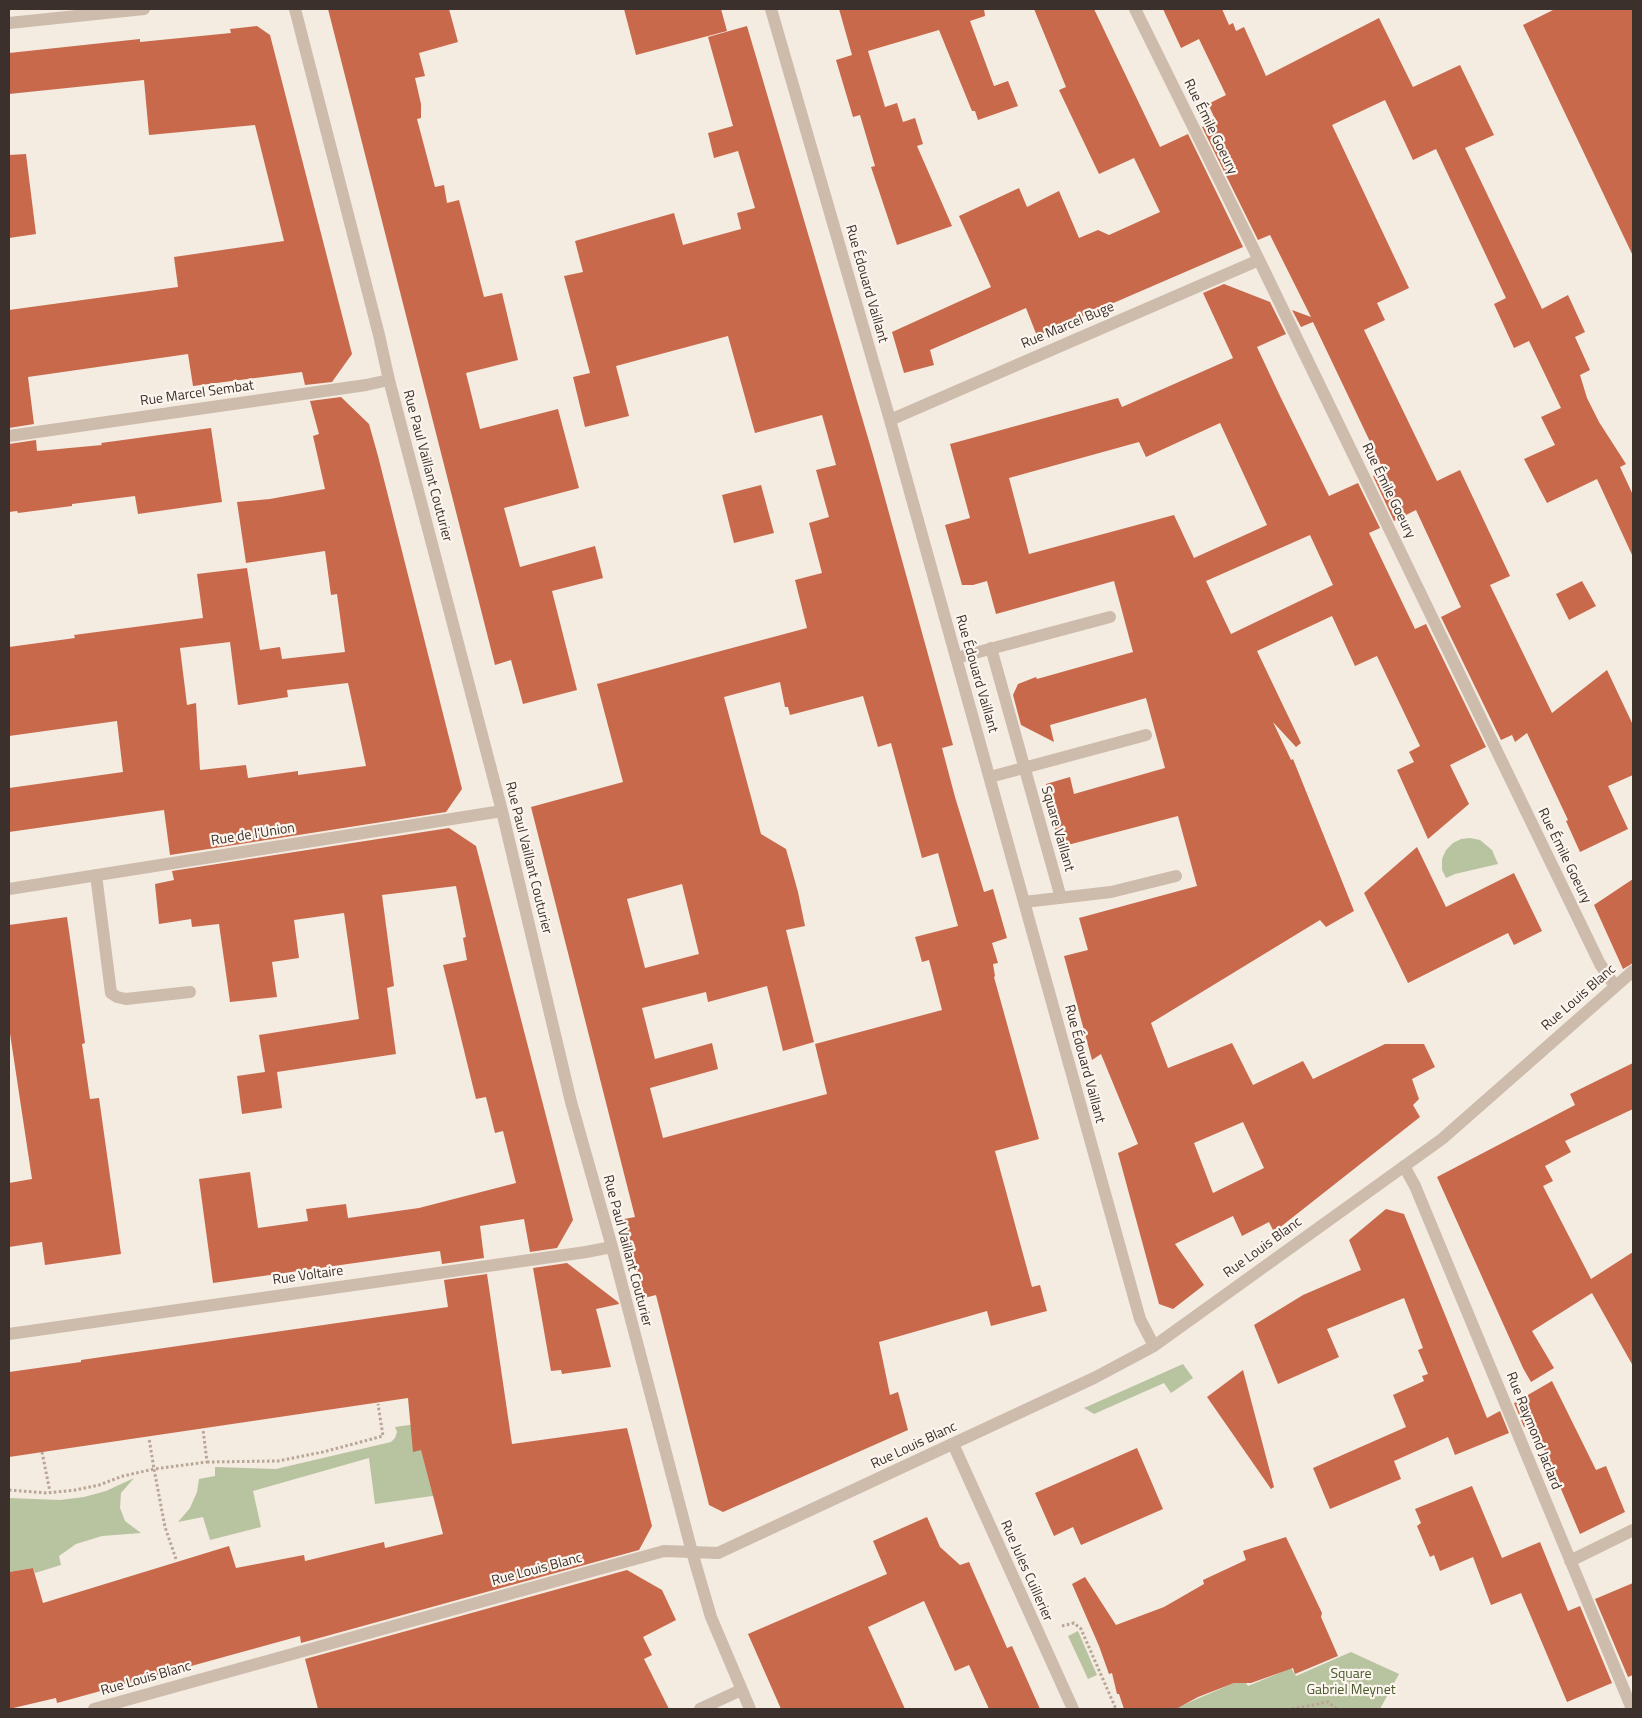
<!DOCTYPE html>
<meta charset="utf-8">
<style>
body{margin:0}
#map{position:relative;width:1642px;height:1718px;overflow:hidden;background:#f4ebe1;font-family:"Titillium Web",sans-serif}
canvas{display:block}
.frame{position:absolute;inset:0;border:10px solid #3b302b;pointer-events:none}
</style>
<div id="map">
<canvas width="1642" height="1718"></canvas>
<div class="frame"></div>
</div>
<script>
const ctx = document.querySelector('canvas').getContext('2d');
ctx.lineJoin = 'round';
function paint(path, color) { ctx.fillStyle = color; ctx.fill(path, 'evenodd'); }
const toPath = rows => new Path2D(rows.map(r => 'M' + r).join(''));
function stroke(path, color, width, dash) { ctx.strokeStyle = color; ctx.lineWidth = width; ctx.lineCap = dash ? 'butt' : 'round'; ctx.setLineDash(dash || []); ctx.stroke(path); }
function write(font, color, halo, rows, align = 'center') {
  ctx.font = font + ' "Titillium Web",sans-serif'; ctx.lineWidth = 4.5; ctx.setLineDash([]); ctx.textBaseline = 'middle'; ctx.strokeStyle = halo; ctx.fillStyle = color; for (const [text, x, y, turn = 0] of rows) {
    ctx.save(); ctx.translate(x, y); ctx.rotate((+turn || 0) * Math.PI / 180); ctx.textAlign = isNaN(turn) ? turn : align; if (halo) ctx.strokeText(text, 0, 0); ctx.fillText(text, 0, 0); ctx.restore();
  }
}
paint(toPath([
 [1470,838,1480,840,1492,850,1498,864,1455,874,1446,878,1442,870,1442,859,1446,850,1453,843,1461,839],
 [1183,1364,1193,1378,1171,1393,1164,1383,1094,1414,1084,1408],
 [465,1417,475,1490,375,1504,369,1458,253,1491,261,1527,210,1540,203,1517,178,1522,190,1508,197,1492,199,1479,215,1476,215,1467,276,1469,391,1442,395,1438,397,1432,395,1427],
 [134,1478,121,1493,120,1508,125,1521,141,1533,102,1536,76,1544,59,1556,61,1565,35,1573,33,1568,9,1572,9,1498,60,1500,84,1497,106,1491],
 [1078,1631,1097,1675,1088,1679,1068,1636],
 [1351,1652,1399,1674,1380,1709,1174,1709,1243,1679,1248,1686,1291,1668,1296,1676]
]), '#b8c4a0');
paint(toPath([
 [328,9,449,9,458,42,419,53,425,76,415,78,421,104,421,118,417,119,435,187,444,185,447,203,459,200,484,297,502,293,518,360,466,373,480,429,558,409,579,488,504,508,520,567,595,546,603,578,552,591,577,690,523,704,511,660,495,665],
 [624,9,721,9,727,31,636,55],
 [839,9,984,9,985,16,970,21,994,86,1008,81,1018,106,978,120,975,111,972,111,939,30,868,51,885,107,897,103,903,122,915,118,923,144,917,146,952,226,897,245,871,167,875,166,860,115,853,117,836,60,852,55],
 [1034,9,1094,9,1160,147,1188,134,1243,247,1037,336,1026,308,930,350,934,365,904,373,892,332,991,287,959,216,1019,188,1027,207,1059,191,1079,238,1098,230,1109,235,1160,212,1134,158,1099,174,1059,90,1066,87],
 [1163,9,1222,9,1229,25,1233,23,1236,31,1244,27,1266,76,1379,18,1413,87,1460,65,1494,135,1465,148,1542,309,1568,295,1585,332,1575,337,1590,370,1580,375,1587,398,1599,422,1626,464,1620,467,1633,495,1633,557,1597,479,1547,503,1524,459,1555,445,1541,417,1561,408,1529,341,1514,348,1494,304,1506,298,1436,149,1413,160,1385,100,1332,125,1409,288,1377,303,1385,320,1364,330,1437,481,1460,470,1510,576,1490,585,1552,713,1607,670,1633,725,1633,775,1608,786,1628,829,1580,852,1566,821,1568,820,1527,733,1515,742,1512,735,1501,740,1441,617,1461,607,1416,510,1394,521,1373,476,1384,471,1313,322,1301,327,1292,310,1311,317,1270,235,1258,240,1202,127,1216,121,1208,104,1226,95,1199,39,1181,48],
 [1555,9,1633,9,1633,256,1523,25],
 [257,26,270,35,352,354,332,382,305,385,302,372,193,386,188,354,28,377,34,424,9,428,9,310,178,287,174,257,284,241,255,125,149,135,144,80,9,94,9,53,140,39,140,42,231,33,230,29],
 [747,26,873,455,953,745,942,748,955,797,984,892,993,889,1007,938,992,943,998,963,993,964,995,976,994,977,1039,1139,995,1151,1032,1287,1040,1285,1047,1311,991,1326,987,1311,879,1342,890,1395,898,1392,908,1430,723,1512,709,1505,656,1295,644,1298,624,1219,635,1217,531,807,623,782,597,684,807,628,795,580,822,573,809,523,829,517,816,470,836,465,822,415,755,433,728,336,616,366,629,416,585,427,573,377,590,373,564,276,583,272,575,241,674,213,683,245,741,229,737,213,755,208,738,151,714,158,708,133,733,126,708,37],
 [780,682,785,707,788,707,790,715,863,696,878,747,891,743,922,858,938,853,958,926,915,937,922,962,929,960,942,1010,815,1044,827,1094,663,1138,650,1088,718,1069,712,1043,655,1059,642,1008,706,992,708,1002,767,986,783,1051,814,1042,786,930,805,926,798,892,786,849,761,834,724,697],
 [682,884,699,954,645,968,627,899],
 [26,154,36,234,9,238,9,155],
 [1224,284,1270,302,1286,334,1257,347,1280,396,1329,496,1358,483,1380,528,1369,533,1415,629,1426,624,1486,747,1450,765,1469,804,1428,839,1397,770,1414,762,1409,752,1420,746,1377,656,1355,666,1332,616,1257,651,1301,743,1296,747,1273,722,1291,760,1293,759,1354,911,1326,927,1320,920,1151,1023,1168,1068,1232,1043,1253,1085,1303,1061,1313,1079,1385,1044,1424,1044,1435,1067,1412,1079,1419,1099,1413,1105,1420,1117,1274,1232,1269,1222,1242,1236,1233,1216,1175,1244,1204,1285,1173,1309,1159,1304,1118,1153,1138,1144,1101,1054,1092,1060,1064,956,1088,950,1079,918,1197,886,1178,816,1060,847,1046,795,1046,784,1070,777,1074,794,1165,768,1146,698,1050,725,1054,742,1021,725,1013,695,1018,684,1036,677,1037,679,1133,652,1114,581,996,614,987,581,973,585,962,585,945,525,970,518,950,444,1118,398,1122,407,1233,358,1203,293],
 [1220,423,1267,525,1194,558,1174,515,1029,554,1009,478,1139,442,1146,457],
 [1310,535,1333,585,1231,634,1206,581],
 [1243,1122,1264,1168,1213,1193,1194,1143],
 [341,397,369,424,378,456,462,789,446,812,170,855,164,810,9,832,9,788,123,772,117,721,9,736,9,647,75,638,74,635,203,618,197,574,247,568,260,650,280,647,282,659,345,652,337,594,331,595,325,551,246,563,237,502,270,499,325,489,313,436,319,434,310,401],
 [230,642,238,705,288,697,287,690,348,683,366,766,298,775,298,771,248,778,246,765,200,770,196,703,187,705,180,648],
 [211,428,222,502,138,514,135,496,72,504,72,506,18,513,17,511,9,512,9,444,36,440,37,451,102,445,101,443],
 [761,485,774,533,734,543,722,495],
 [1582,581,1596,606,1569,620,1556,594],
 [449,828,476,846,573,1220,557,1248,530,1252,524,1219,480,1226,484,1258,442,1264,440,1251,213,1283,199,1179,250,1172,258,1228,308,1221,306,1209,346,1204,348,1218,419,1208,516,1183,503,1131,495,1133,486,1097,476,1099,443,965,467,960,463,938,466,937,456,886,382,895,394,986,387,988,396,1054,277,1072,282,1108,242,1114,237,1076,265,1072,259,1035,359,1019,344,913,294,920,299,958,272,962,277,997,230,1002,219,924,192,927,191,919,159,924,155,884,174,880,172,871],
 [1417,847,1446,907,1514,873,1542,931,1514,945,1508,933,1408,983,1364,893],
 [1633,879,1633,963,1623,969,1594,905],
 [67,917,85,1043,82,1044,90,1099,99,1098,121,1254,45,1265,42,1242,9,1247,9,1183,32,1179,9,1027,9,925],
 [1633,1063,1633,1109,1565,1141,1571,1152,1545,1166,1553,1181,1543,1186,1591,1279,1633,1252,1633,1366,1592,1293,1532,1331,1554,1368,1531,1382,1523,1368,1437,1177,1575,1105,1570,1094],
 [1386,1209,1404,1214,1487,1418,1500,1411,1509,1433,1455,1455,1448,1437,1394,1461,1401,1479,1330,1509,1313,1468,1406,1427,1393,1395,1424,1381,1422,1376,1428,1374,1418,1350,1423,1348,1404,1298,1327,1329,1339,1357,1278,1384,1254,1325,1303,1295,1361,1270,1349,1240],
 [567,1263,618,1302,619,1304,596,1309,611,1367,562,1374,561,1370,551,1371,533,1268],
 [487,1274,512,1444,627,1428,652,1526,639,1550,301,1643,300,1636,57,1703,56,1698,9,1709,9,1572,33,1568,43,1603,229,1546,236,1568,304,1555,305,1561,384,1542,385,1548,443,1534,421,1450,413,1452,408,1398,9,1457,9,1372,81,1362,81,1360,448,1307,444,1280],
 [1243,1370,1274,1487,1271,1489,1207,1397],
 [1552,1381,1596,1470,1606,1466,1625,1512,1580,1534,1533,1423,1524,1427,1514,1403],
 [1137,1448,1163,1509,1081,1545,1073,1527,1054,1536,1035,1493],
 [1472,1486,1502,1558,1540,1542,1568,1611,1580,1606,1612,1683,1567,1702,1521,1593,1491,1605,1473,1557,1440,1571,1434,1555,1430,1557,1417,1526,1421,1523,1415,1509],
 [927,1517,940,1547,960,1565,969,1562,1007,1648,1012,1646,1040,1709,989,1709,969,1665,955,1671,924,1601,868,1627,905,1709,781,1709,748,1634,887,1574,873,1541],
 [1286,1537,1322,1613,1321,1617,1338,1656,1295,1674,1293,1668,1251,1683,1234,1683,1198,1697,1176,1709,1124,1709,1119,1694,1117,1694,1112,1673,1109,1674,1099,1646,1072,1584,1085,1577,1116,1625,1164,1607,1204,1584,1203,1580,1246,1560,1243,1551],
 [627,1570,662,1590,676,1620,643,1637,652,1655,644,1659,669,1709,318,1709,305,1659],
 [1633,1583,1633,1675,1628,1677,1595,1599]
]), '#c8694b');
stroke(toPath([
 [42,1452,50,1492],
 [207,1462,278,1461,323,1452,383,1436,378,1404],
 [9,1490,47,1493,75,1490,99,1485,123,1476,154,1469,149,1438],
 [176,1559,165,1527,154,1469,207,1462,203,1429],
 [1062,1626,1074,1623,1081,1629,1116,1709],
 [1292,1709,1328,1702,1337,1709]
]), '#b9a596', 3, [2.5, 2.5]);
stroke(toPath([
 [295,9,379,335,389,380,502,811,571,1102,612,1247,692,1552,711,1617,750,1709],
 [771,9,890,420,1140,1319,1154,1346],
 [1135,9,1259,260,1600,964,1615,986],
 [9,23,144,9],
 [890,420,1259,260],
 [9,436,366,385,389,380],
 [991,648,1061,898],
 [956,658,1110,617],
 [990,777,1146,735],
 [96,875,111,993,117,997,126,999,190,992],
 [9,889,502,811],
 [1024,902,1111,892,1176,876],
 [1404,1166,1415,1186,1632,1709],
 [9,1334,586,1252,612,1247],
 [953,1444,1073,1709],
 [1570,1561,1633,1530],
 [94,1709,664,1551,718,1553,1094,1378,1154,1346,1442,1139,1633,971],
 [700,1709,741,1690]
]), '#cdbbac', 12);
write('14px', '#3b302b', '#fbf5ee', [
 ["Rue Émile Goeury",1210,127,64],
 ["Rue Édouard Vaillant",866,284,74],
 ["Rue Marcel Buge",1068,326,-23],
 ["Rue Marcel Sembat",197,394,-8],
 ["Rue Paul Vaillant Couturier",427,466,75],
 ["Rue Émile Goeury",1388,491,64],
 ["Rue Édouard Vaillant",976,674,74],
 ["Square Vaillant",1057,829,74],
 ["Rue de l'Union",253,835,-9],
 ["Rue Émile Goeury",1564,856,64],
 ["Rue Paul Vaillant Couturier",528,858,76],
 ["Rue Louis Blanc",1579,998,-41],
 ["Rue Édouard Vaillant",1084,1064,75],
 ["Rue Louis Blanc",1263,1248,-36],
 ["Rue Paul Vaillant Couturier",627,1251,75],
 ["Rue Voltaire",308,1276,-8],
 ["Rue Raymond Jaclard",1533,1431,68],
 ["Rue Louis Blanc",914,1446,-25],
 ["Rue Louis Blanc",537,1570,-15],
 ["Rue Jules Cuillerier",1026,1571,66],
 ["Rue Louis Blanc",146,1679,-16]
]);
write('14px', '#4a5a2e', '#fbf5ee', [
 ["Square",1351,1675],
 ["Gabriel Meynet",1351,1691]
]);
</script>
